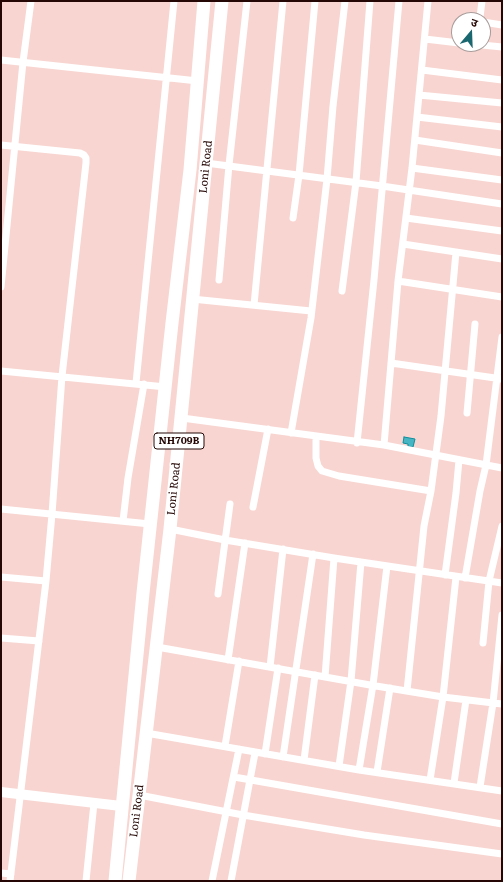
<!DOCTYPE html>
<meta charset="utf-8">
<style>
body{margin:0}
#map{position:relative;width:503px;height:882px;overflow:hidden;background:#f8d5d0;font-family:Literata,"Noto Sans Devanagari",serif}
canvas{display:block}
.frame{position:absolute;inset:0;border:2px solid #250806;pointer-events:none}
.north{position:absolute;left:451px;top:12px;width:40px;height:40px;box-sizing:border-box;background:#fff;border:1px solid #a89c9b;border-radius:50%;rotate:19deg;font-size:11px;font-weight:700;line-height:16px;text-align:center;color:#250806}
.north::after{content:'';display:block;margin:auto;width:14px;height:18px;background:#1b6770;clip-path:polygon(50% 0,100% 100%,50% 72%,0 100%)}
</style>
<div id="map">
<canvas width="503" height="882"></canvas>
<div class="frame"></div>
<div class="north">उ</div>
</div>
<script>
const ctx = document.querySelector('canvas').getContext('2d');
ctx.lineJoin = 'round';
function paint(path, color) { ctx.fillStyle = color; ctx.fill(path, 'evenodd'); }
const toPath = rows => new Path2D(rows.map(r => 'M' + r).join(''));
function stroke(path, color, width, dash) { ctx.strokeStyle = color; ctx.lineWidth = width; ctx.lineCap = dash ? 'butt' : 'round'; ctx.setLineDash(dash || []); ctx.stroke(path); }
function write(font, color, halo, rows, align = 'center') {
  ctx.font = font + ' Literata,serif'; ctx.lineWidth = 3.5; ctx.setLineDash([]); ctx.textBaseline = 'middle'; ctx.strokeStyle = halo; ctx.fillStyle = color; for (const [text, x, y, turn = 0] of rows) {
    ctx.save(); ctx.translate(x, y); ctx.rotate((+turn || 0) * Math.PI / 180); ctx.textAlign = isNaN(turn) ? turn : align; if (halo) ctx.strokeText(text, 0, 0); ctx.fillText(text, 0, 0); ctx.restore();
  }
}
const building = toPath([
 [404,437,415,439,413,447,408,447,408,444,403,443,404,437]
]);
paint(building, '#48b5c4');
stroke(building, '#0b8e9c', 1);
stroke(toPath([
 [481,20,480,17,482,1],
 [483,22,502,25],
 [425,39,459,43],
 [472,44,502,47],
 [1,60,198,81],
 [422,70,502,80],
 [419,95,502,103],
 [417,117,502,127],
 [415,140,502,153],
 [1,145,80,153,84,155,86,158,86,163,62,376,52,514,46,581,10,881],
 [206,163,382,186,502,204],
 [412,168,502,180],
 [293,218,299,175,315,1],
 [406,218,502,231],
 [403,244,502,259],
 [219,280,229,165,247,1],
 [398,281,502,297],
 [1,287,23,62,31,1],
 [342,291,356,182,370,1],
 [192,299,311,311],
 [254,305,283,1],
 [391,363,502,379],
 [1,371,166,387],
 [136,383,174,1],
 [467,413,475,324],
 [182,418,384,445,502,468],
 [291,433,311,318,327,179,333,106,345,1],
 [316,437,316,458,318,466,322,471,339,476,431,491],
 [357,443,374,280,399,1],
 [384,445,398,281,412,168,428,1],
 [253,507,268,429],
 [1,509,150,524],
 [123,521,128,478,144,384],
 [170,529,225,540,334,558,502,583],
 [445,575,456,493,459,460],
 [1,577,46,581],
 [465,578,480,491,486,465,502,337],
 [218,594,230,504],
 [1,638,39,641],
 [483,643,489,581,502,526],
 [157,647,370,685,443,697,502,704],
 [228,660,245,543],
 [270,667,283,549],
 [325,677,334,558],
 [407,691,424,526,431,491,441,416,456,252],
 [146,733,359,770,502,791],
 [225,746,239,661],
 [265,754,278,668],
 [283,757,313,554],
 [304,760,315,675],
 [339,766,351,681,361,562],
 [359,770,373,685,387,566],
 [377,772,390,688],
 [234,777,502,824],
 [430,780,443,697,456,577],
 [454,783,466,700],
 [480,787,493,703,502,615],
 [139,795,243,815,364,835,502,854],
 [1,873,11,874],
 [86,881,94,803],
 [212,881,239,749],
 [231,881,255,753]
]), '#fff', 7);
stroke(toPath([
 [1,792,121,806]
]), '#fff', 10);
stroke(toPath([
 [115,881,143,593,172,323,190,170,204,1],
 [129,881,170,529,222,1]
]), '#fff', 13);
for (const [x, y, w] of [
 [179,441,50]
]) { const box = new Path2D(); box.roundRect(x - w / 2, y - 8, w, 16, 3); ctx.fillStyle = '#fff'; ctx.fill(box); stroke(box, '#250806', 1); }
write('bold 10px', '#250806', null, [
 ["NH709B",179,441]
]);
write('11px', '#250806', '#fff', [
 ["Loni Road",206,167,-84],
 ["Loni Road",174,489,-84],
 ["Loni Road",137,811,-83]
]);
</script>
